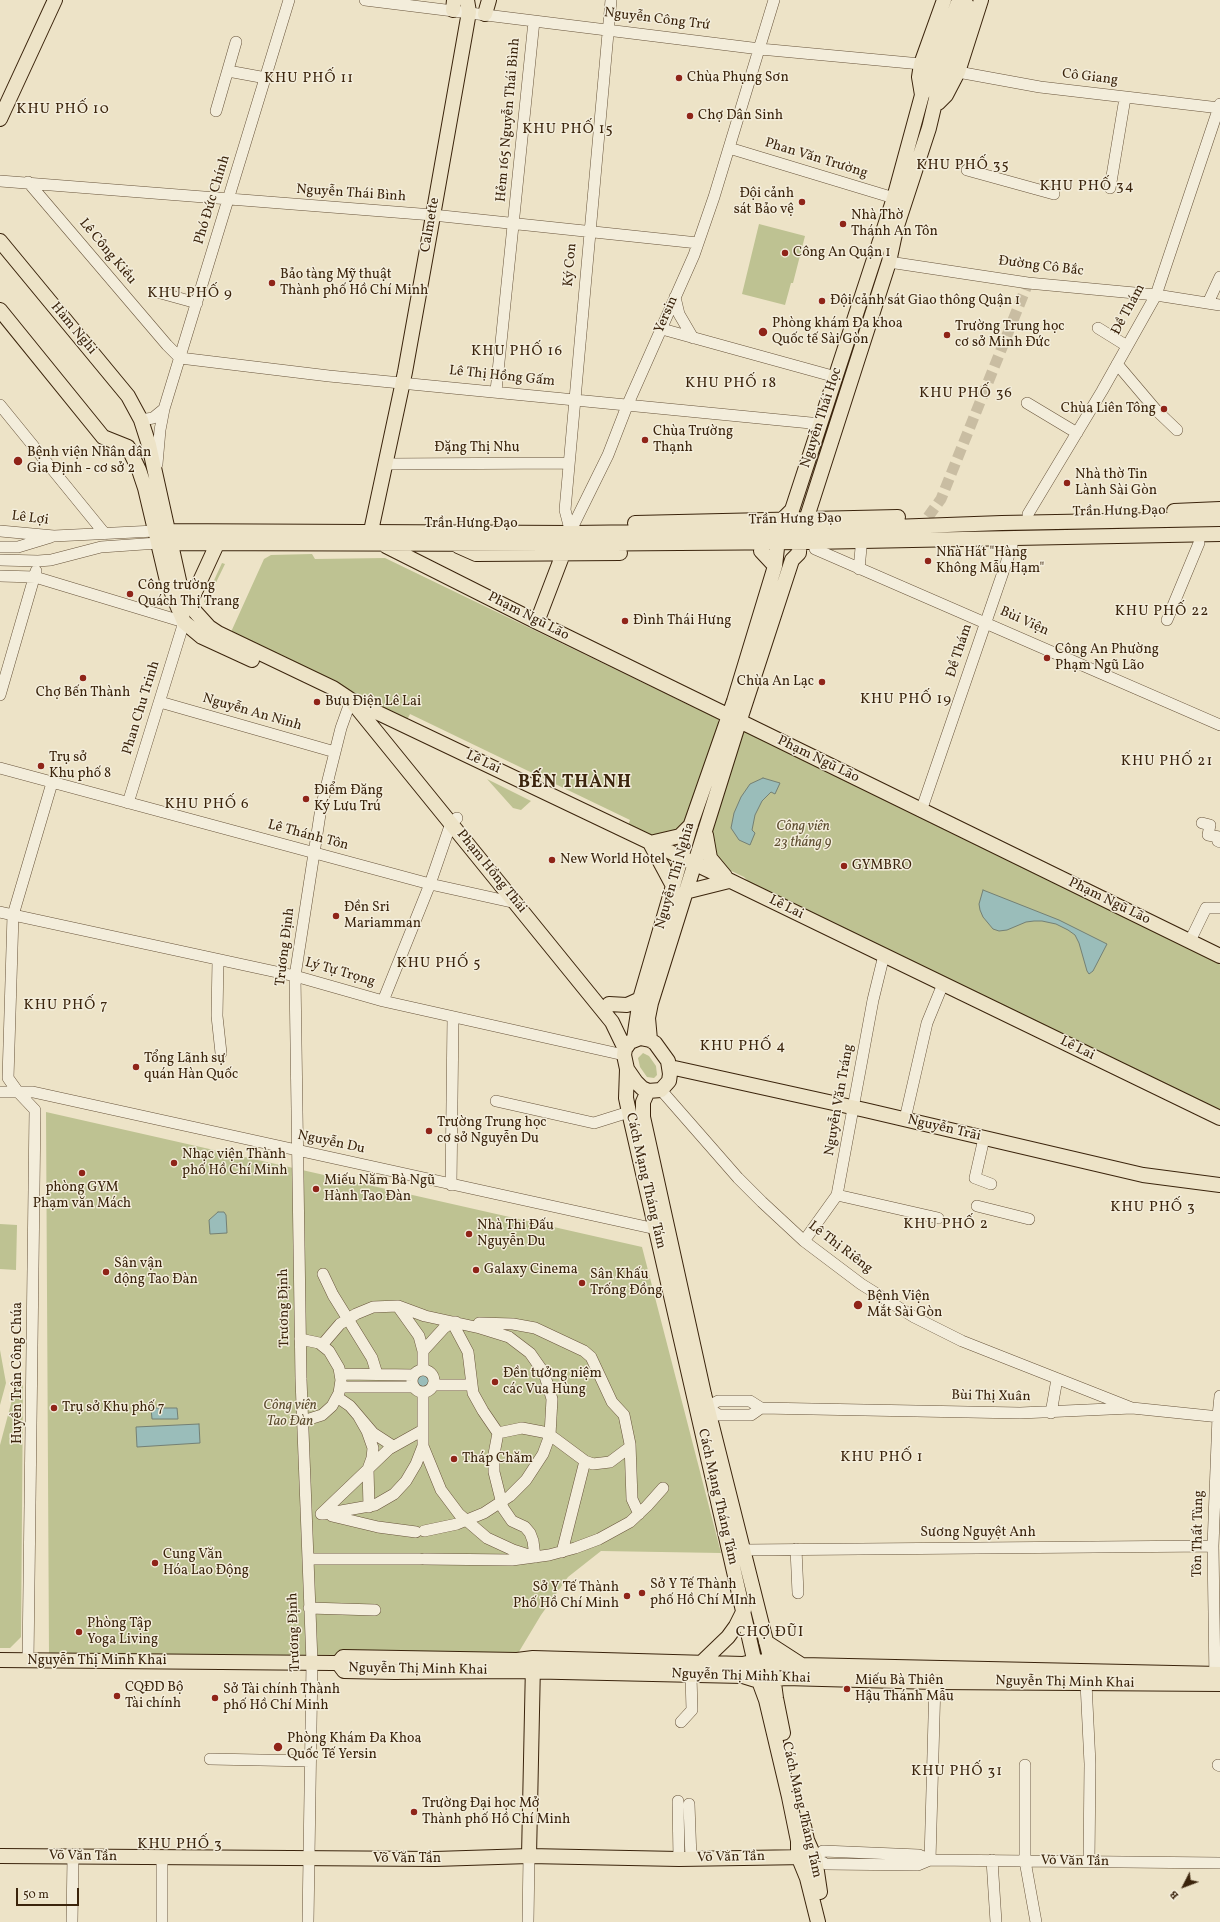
<!DOCTYPE html>
<meta charset="utf-8">
<style>
body{margin:0}
#map{position:relative;width:1220px;height:1922px;overflow:hidden;background:#ede3c7;font-family:Vollkorn,serif}
canvas{display:block}
.north{position:absolute;left:1164px;top:1866px;width:40px;height:40px;-webkit-text-stroke:3px #f3eddb;paint-order:stroke;rotate:228deg;font-size:11px;font-weight:700;line-height:16px;text-align:center;color:#3b240c}
.north::after{content:'';display:block;margin:auto;width:14px;height:18px;background:#3b240c;clip-path:polygon(50% 0,100% 100%,50% 72%,0 100%)}
.scale{position:absolute;left:16px;top:1888px;width:63px;height:18px;box-sizing:border-box;border:2px solid #3b240c;border-top:0;padding-left:5px;font-size:12px;line-height:14px;white-space:nowrap;color:#3b240c;-webkit-text-stroke:3px #f3eddb;paint-order:stroke}
</style>
<div id="map">
<canvas width="1220" height="1922"></canvas>
<div class="north">B</div>
<div class="scale">50 m</div>
</div>
<script>
const ctx = document.querySelector('canvas').getContext('2d');
ctx.lineJoin = 'round';
function paint(path, color) { ctx.fillStyle = color; ctx.fill(path, 'evenodd'); }
const toPath = rows => new Path2D(rows.map(r => 'M' + r).join(''));
function stroke(path, color, width, dash) { ctx.strokeStyle = color; ctx.lineWidth = width; ctx.lineCap = dash ? 'butt' : 'round'; ctx.setLineDash(dash || []); ctx.stroke(path); }
function write(font, color, halo, rows, align = 'center') {
  ctx.font = font + ' Vollkorn,serif'; ctx.lineWidth = 3; ctx.setLineDash([]); ctx.textBaseline = 'middle'; ctx.strokeStyle = halo; ctx.fillStyle = color; for (const [text, x, y, turn = 0] of rows) {
    ctx.save(); ctx.translate(x, y); ctx.rotate((+turn || 0) * Math.PI / 180); ctx.textAlign = isNaN(turn) ? turn : align; if (halo) ctx.strokeText(text, 0, 0); ctx.fillText(text, 0, 0); ctx.restore();
  }
}
paint(toPath([
 [759,224,805,236,793,283,791,283,785,305,742,294],
 [312,554,315,559,385,558,718,719,719,724,685,827,656,838,628,826,630,820,410,714,407,720,231,632,264,559,271,555],
 [222,563,225,564,206,603,204,602],
 [742,730,1220,963,1220,1112,749,882,744,877,721,866,709,838],
 [487,779,531,801,521,810,513,808],
 [643,1053,649,1056,656,1066,657,1075,654,1078,647,1077,640,1067,638,1058],
 [46,1112,642,1247,721,1553,601,1551,568,1577,541,1615,514,1660,341,1655,49,1654],
 [0,1224,17,1225,16,1270,0,1269],
 [0,1350,6,1383,0,1405],
 [16,1385,23,1385,21,1637,10,1648,0,1648,0,1445]
]), '#bec292');
const water = toPath([
 [763,778,780,783,775,794,771,792,762,801,755,815,752,830,755,833,750,845,739,840,731,828,734,813,741,797,750,784,763,778],
 [983,890,1059,920,1107,944,1093,971,1089,974,1087,971,1079,943,1075,935,1068,930,1056,924,1042,921,1034,921,1026,922,1007,930,999,931,993,929,983,917,980,910,979,904,983,890],
 [218,1212,224,1212,226,1215,227,1233,210,1234,209,1220,218,1212],
 '417.5 1381a5.5 5.5 0 1 1 11 0a5.5 5.5 0 1 1-11 0Z',
 [151,1408,177,1408,178,1419,152,1419,151,1408],
 [199,1424,200,1443,137,1447,136,1427,199,1424]
]);
paint(water, '#9abdba');
stroke(water, '#748074', 1);
stroke(toPath([
 [928,517,941,499,1028,283]
]), '#c9bda2', 11, [11, 5.5]);
const minor = toPath([
 [365,0,760,49,921,64],
 [228,71,266,78],
 [958,72,1040,87,1220,108],
 [216,111,236,42],
 [729,148,894,198],
 [967,170,1054,194],
 [0,181,433,215,698,243],
 [28,182,167,345,180,358],
 [1110,188,1125,98],
 [889,262,1028,283,1156,295,1220,305],
 [157,292,197,303],
 [675,297,679,314,693,338],
 [1208,303,1220,277],
 [1098,328,1127,346],
 [662,329,836,377],
 [180,358,329,376,821,424],
 [1117,364,1156,410,1177,430],
 [496,391,534,21],
 [1027,403,1077,433],
 [0,405,105,534],
 [141,420,153,418,164,409],
 [157,464,160,430,164,409,289,0],
 [386,464,569,463],
 [1028,514,1102,391,1156,295,1220,104],
 [574,524,608,455,627,406,694,255,714,197,774,0],
 [0,531,54,536,155,531],
 [571,533,565,510,611,0],
 [0,547,18,547,51,537],
 [815,549,1220,725],
 [0,560,38,561,51,560,101,547,158,543],
 [859,569,861,548],
 [0,576,35,577,184,622,128,803],
 [1167,620,1199,543],
 [0,695,36,571],
 [160,702,335,752],
 [0,768,430,884,516,903],
 [921,811,1012,546],
 [1202,823,1210,825,1208,835,1219,837,1218,841,1220,842],
 [0,912,295,976,383,1001,624,1055],
 [1190,941,1206,908,1220,908],
 [218,960,217,1016,221,1053],
 [383,1001,430,884,451,823,457,818],
 [661,1090,738,1178,762,1202,804,1241,861,1284,914,1317,962,1341,1132,1408],
 [0,1092,33,1092,656,1229],
 [496,1101,594,1123,629,1112],
 [905,1119,927,1023,943,984],
 [984,1138,975,1178,991,1184],
 [451,1185,453,1017],
 [837,1195,938,1218],
 [977,1206,1029,1219],
 [804,1241,837,1195,873,1000,884,955],
 [323,1274,333,1295,372,1358,377,1374],
 [399,1308,419,1336,423,1351,423,1370],
 [479,1323,513,1324,535,1328,584,1351,591,1357,612,1402,624,1415,630,1444,632,1499,639,1514],
 [300,1339,319,1343,329,1351,339,1368,341,1380,339,1393,332,1406,322,1415,303,1421],
 [322,1345,340,1324,356,1314,373,1307,398,1306,425,1316,480,1328,509,1337,530,1353,544,1373,552,1399,550,1435,543,1454,526,1480,510,1496,484,1513,457,1524,424,1531],
 [423,1351,444,1328,452,1322,456,1322],
 '412 1381a11 11 0 1 1 22 0a11 11 0 1 1-22 0Z',
 [341,1374,414,1375],
 [433,1385,472,1385],
 [341,1387,414,1387],
 [337,1397,350,1406,373,1433,393,1446],
 [707,1407,719,1415,751,1415,761,1408],
 [700,1409,707,1407,718,1401,750,1401,761,1408,1020,1413,1132,1408,1220,1417],
 [1051,1413,1057,1379],
 [359,1417,367,1431,373,1448,372,1458,368,1469,369,1507],
 [498,1433,522,1428,543,1432,550,1435,585,1461,593,1464,610,1462,630,1447],
 [423,1446,441,1490,459,1514,487,1538,513,1550,535,1557,533,1541,530,1533,525,1527,512,1521,503,1508,494,1472,494,1454,498,1433,483,1411,473,1393,468,1352,452,1322],
 [321,1514,389,1449,423,1430],
 [324,1514,375,1505,394,1494,406,1481,416,1464,423,1446,423,1392],
 [332,1516,378,1527,416,1532],
 [796,1549,798,1593],
 [743,1550,1213,1546],
 [562,1552,585,1461],
 [308,1559,420,1559],
 [424,1559,512,1560,549,1555,575,1548,599,1539,630,1522,647,1506,663,1488],
 [309,1608,375,1610],
 [28,1661,35,1110,18,1092,8,1078,13,915,52,783],
 [1215,1681,1213,1546,1218,1416,1220,1396],
 [1086,1683,1090,1764,1089,1862],
 [681,1722,692,1710,691,1676],
 [210,1759,310,1761],
 [1025,1765,1025,1861,1036,1922],
 [1218,1765,1220,1766],
 [678,1801,679,1859],
 [689,1804,691,1859],
 [162,1858,162,1922],
 [930,1860,919,1855,823,1851,815,1858,826,1864,918,1865,930,1860,1220,1863],
 [930,1860,935,1682],
 [992,1860,996,1922],
 [72,1922,73,1857],
 [308,1922,312,1662,301,1379,295,976,321,808,341,728,351,700],
 [528,1922,529,1856]
]);
const major = toPath([
 [453,10,454,0],
 [485,14,489,0],
 [922,95,919,77,921,64,944,0],
 [938,103,946,95,958,72,981,0],
 [0,119,55,0],
 [0,241,128,396,141,420,149,445,180,585,189,605,209,627,218,633,333,688,351,700,708,870,1220,1118],
 [0,310,103,437,128,447,139,470,145,488,167,581,184,622,202,637,252,660],
 [1174,511,1220,509],
 [635,523,898,517],
 [155,531,571,533,810,530,1002,523,1220,519],
 [371,531,405,372,431,227,469,12,467,0],
 [158,543,549,544,810,542,1220,534],
 [386,546,537,622,1220,956],
 [458,546,476,554,620,553],
 [761,551,775,566],
 [189,605,218,542],
 [537,622,566,546],
 [353,703,612,1022,625,1049],
 [706,835,710,858,725,876],
 [650,843,673,886],
 [650,843,680,836,691,825],
 [685,892,729,881],
 [609,1004,627,1005,640,999],
 [640,1038,650,1040,655,1043,668,1061,670,1074,669,1081,661,1090,648,1091,642,1088,636,1082,627,1069,624,1055,625,1049,630,1042,640,1038],
 [634,1039,640,999,691,824,734,701,775,566,779,530,783,519,792,510,894,198,922,95,927,86,959,0],
 [650,1040,648,1018,651,1003,735,735,792,560,799,553,800,530,806,520,889,262,896,229,929,128,938,90,967,5],
 [670,1067,865,1110,1143,1175,1220,1185],
 [627,1069,626,1098,629,1112,759,1681,766,1700,789,1797,798,1841,798,1856,807,1878,818,1922],
 [648,1091,643,1102,643,1117,704,1394,771,1661,776,1698,783,1733],
 [766,1642,800,1664],
 [0,1660,332,1663,338,1663,343,1657,517,1660,533,1658,743,1664,755,1661,802,1665,1220,1674],
 [338,1663,344,1671,395,1672,517,1671,743,1676,759,1681,785,1678,935,1682,1220,1684],
 [701,1663,728,1637,736,1626,744,1610],
 [804,1826,807,1840,815,1858,820,1892],
 [0,1856,435,1859,529,1856,679,1859,807,1857],
 [529,1856,533,1664]
]);
stroke(minor, '#68543b', 12);
stroke(major, '#3b240c', 16);
stroke(minor, '#f3eddb', 11);
stroke(major, '#ede3c7', 14);
for (const [x, y, r, color] of [
 [679,78,4,"#8f2418"],
 [690,116,4,"#8f2418"],
 [802,202,4,"#8f2418"],
 [843,224,4,"#8f2418"],
 [785,253,4,"#8f2418"],
 [272,283,4,"#8f2418"],
 [822,301,4,"#8f2418"],
 [763,332,5,"#8f2418"],
 [947,335,4,"#8f2418"],
 [1164,409,4,"#8f2418"],
 [645,440,4,"#8f2418"],
 [18,461,5,"#8f2418"],
 [1067,483,4,"#8f2418"],
 [928,561,4,"#8f2418"],
 [130,594,4,"#8f2418"],
 [625,621,4,"#8f2418"],
 [1047,658,4,"#8f2418"],
 [83,678,4,"#8f2418"],
 [822,682,4,"#8f2418"],
 [317,702,4,"#8f2418"],
 [41,766,4,"#8f2418"],
 [306,799,4,"#8f2418"],
 [552,860,4,"#8f2418"],
 [844,866,4,"#8f2418"],
 [336,916,4,"#8f2418"],
 [136,1067,4,"#8f2418"],
 [429,1131,4,"#8f2418"],
 [174,1163,4,"#8f2418"],
 [82,1173,4,"#8f2418"],
 [316,1189,4,"#8f2418"],
 [469,1234,4,"#8f2418"],
 [476,1270,4,"#8f2418"],
 [106,1272,4,"#8f2418"],
 [582,1283,4,"#8f2418"],
 [858,1305,5,"#8f2418"],
 [495,1382,4,"#8f2418"],
 [54,1408,4,"#8f2418"],
 [454,1459,4,"#8f2418"],
 [155,1563,4,"#8f2418"],
 [642,1593,4,"#8f2418"],
 [627,1596,4,"#8f2418"],
 [79,1632,4,"#8f2418"],
 [847,1689,4,"#8f2418"],
 [117,1696,4,"#8f2418"],
 [215,1698,4,"#8f2418"],
 [278,1747,5,"#8f2418"],
 [414,1812,4,"#8f2418"]
]) { const dot = new Path2D(); dot.arc(x, y, r, 0, 2 * Math.PI); ctx.fillStyle = color; ctx.fill(dot); stroke(dot, '#f3eddb', 1.5); }
write('14px', '#3b240c', '#f3eddb', [
 ["Nguyễn Công Trứ",657,20,7],
 ["Cô Giang",1090,78,7],
 ["Hẻm 165 Nguyễn Thái Bình",509,120,-85],
 ["Phan Văn Trường",816,159,17],
 ["Nguyễn Thái Bình",351,194,4],
 ["Phó Đức Chính",213,200,-73],
 ["Calmette",431,225,-80],
 ["Lê Công Kiều",107,252,50],
 ["Ký Con",571,265,-85],
 ["Đường Cô Bắc",1041,267,7],
 ["Ðề Thám",1129,310,-62],
 ["Yersin",667,315,-67],
 ["Hàm Nghi",73,329,50],
 ["Lê Thị Hồng Gấm",502,377,6],
 ["Nguyễn Thái Học",822,418,-72],
 ["Ðặng Thị Nhu",477,448],
 ["Trần Hưng Đạo",1119,512,-1],
 ["Lê Lợi",30,519,7],
 ["Trần Hưng Đạo",795,520,-1],
 ["Trần Hưng Đạo",471,524],
 ["Phạm Ngũ Lão",528,617,27],
 ["Bùi Viện",1024,622,24],
 ["Ðề Thám",960,651,-72],
 ["Phan Chu Trinh",142,708,-73],
 ["Nguyễn An Ninh",252,713,16],
 ["Phạm Ngũ Lão",818,760,26],
 ["Lê Lai",483,763,25],
 ["Lê Thánh Tôn",308,836,15],
 ["Phạm Hồng Thái",491,872,51],
 ["Nguyễn Thị Nghĩa",676,876,-74],
 ["Phạm Ngũ Lão",1109,902,26],
 ["Lê Lai",786,908,26],
 ["Trương Định",286,947,-83],
 ["Lý Tự Trọng",340,973,16],
 ["Lê Lai",1077,1049,26],
 ["Nguyễn Văn Tráng",840,1100,-80],
 ["Nguyễn Trãi",944,1129,13],
 ["Nguyễn Du",331,1143,12],
 ["Cách Mạng Tháng Tám",645,1181,77],
 ["Lê Thị Riêng",840,1248,37],
 ["Trương Định",285,1308,-91],
 ["Huyền Trân Công Chúa",18,1373,-90],
 ["Bùi Thị Xuân",991,1397,1],
 ["Cách Mạng Tháng Tám",717,1497,77],
 ["Sương Nguyệt Anh",978,1533],
 ["Tôn Thất Tùng",1199,1534,-89],
 ["Trương Định",295,1632,-92],
 ["Nguyễn Thị Minh Khai",97,1661],
 ["Nguyễn Thị Minh Khai",418,1670,1],
 ["Nguyễn Thị Minh Khai",741,1677,2],
 ["Nguyễn Thị Minh Khai",1065,1683,1],
 ["Cách Mạng Tháng Tám",801,1810,77],
 ["Võ Văn Tần",83,1857,1],
 ["Võ Văn Tần",731,1858,-1],
 ["Võ Văn Tần",407,1859],
 ["Võ Văn Tần",1075,1862,1]
]);
write('14px', '#3b240c', '#f3eddb', [
 ["Chùa Phụng Sơn",687,78],
 ["Chợ Dân Sinh",698,116],
 ["Đội cảnh",794,194,"right"],
 ["sát Bảo vệ",794,210,"right"],
 ["Nhà Thờ",851,216],
 ["Thánh An Tôn",851,232],
 ["Công An Quận 1",793,253],
 ["Bảo tàng Mỹ thuật",280,275],
 ["Thành phố Hồ Chí Minh",280,291],
 ["Đội cảnh sát Giao thông Quận 1",830,301],
 ["Phòng khám Đa khoa",772,324],
 ["Quốc tế Sài Gòn",772,340],
 ["Trường Trung học",955,327],
 ["cơ sở Minh Đức",955,343],
 ["Chùa Liên Tông",1156,409,"right"],
 ["Chùa Trường",653,432],
 ["Thạnh",653,448],
 ["Bệnh viện Nhân dân",27,453],
 ["Gia Định - cơ sở 2",27,469],
 ["Nhà thờ Tin",1075,475],
 ["Lành Sài Gòn",1075,491],
 ["Nhà Hát \"Hàng",936,553],
 ["Không Mẫu Hạm\"",936,569],
 ["Công trường",138,586],
 ["Quách Thị Trang",138,602],
 ["Đình Thái Hưng",633,621],
 ["Công An Phường",1055,650],
 ["Phạm Ngũ Lão",1055,666],
 ["Chùa An Lạc",814,682,"right"],
 ["Chợ Bến Thành",83,693,"center"],
 ["Bưu Điện Lê Lai",325,702],
 ["Trụ sở",49,758],
 ["Khu phố 8",49,774],
 ["Điểm Đăng",314,791],
 ["Ký Lưu Trú",314,807],
 ["New World Hotel",560,860],
 ["GYMBRO",852,866],
 ["Đền Sri",344,908],
 ["Mariamman",344,924],
 ["Tổng Lãnh sự",144,1059],
 ["quán Hàn Quốc",144,1075],
 ["Trường Trung học",437,1123],
 ["cơ sở Nguyễn Du",437,1139],
 ["Nhạc viện Thành",182,1155],
 ["phố Hồ Chí Minh",182,1171],
 ["Miếu Năm Bà Ngũ",324,1181],
 ["Hành Tao Đàn",324,1197],
 ["phòng GYM",82,1188,"center"],
 ["Phạm văn Mách",82,1204,"center"],
 ["Nhà Thi Đấu",477,1226],
 ["Nguyễn Du",477,1242],
 ["Sân vận",114,1264],
 ["động Tao Đàn",114,1280],
 ["Galaxy Cinema",484,1270],
 ["Sân Khấu",590,1275],
 ["Trống Đồng",590,1291],
 ["Bệnh Viện",867,1297],
 ["Mắt Sài Gòn",867,1313],
 ["Đền tưởng niệm",503,1374],
 ["các Vua Hùng",503,1390],
 ["Trụ sở Khu phố 7",62,1408],
 ["Tháp Chăm",462,1459],
 ["Cung Văn",163,1555],
 ["Hóa Lao Động",163,1571],
 ["Sở Y Tế Thành",650,1585],
 ["phố Hồ Chí MInh",650,1601],
 ["Sở Y Tế Thành",619,1588,"right"],
 ["Phố Hồ Chí Minh",619,1604,"right"],
 ["Phòng Tập",87,1624],
 ["Yoga Living",87,1640],
 ["Miếu Bà Thiên",855,1681],
 ["Hậu Thánh Mẫu",855,1697],
 ["CQĐD Bộ",125,1688],
 ["Tài chính",125,1704],
 ["Sở Tài chính Thành",223,1690],
 ["phố Hồ Chí Minh",223,1706],
 ["Phòng Khám Đa Khoa",287,1739],
 ["Quốc Tế Yersin",287,1755],
 ["Trường Đại học Mở",422,1804],
 ["Thành phố Hồ Chí Minh",422,1820]
], 'left');
write('italic 14px', '#5c4c2e', '#f3eddb', [
 ["Công viên",803,827],
 ["23 tháng 9",803,843],
 ["Công viên",290,1406],
 ["Tao Đàn",290,1422]
]);
ctx.letterSpacing = '1px';
write('15px', '#3b240c', '#f3eddb', [
 ["KHU PHỐ 11",309,79],
 ["KHU PHỐ 10",63,110],
 ["KHU PHỐ 15",568,130],
 ["KHU PHỐ 35",963,166],
 ["KHU PHỐ 34",1087,187],
 ["KHU PHỐ 9",190,294],
 ["KHU PHỐ 16",517,352],
 ["KHU PHỐ 18",731,384],
 ["KHU PHỐ 36",966,394],
 ["KHU PHỐ 22",1162,612],
 ["KHU PHỐ 19",906,700],
 ["KHU PHỐ 21",1167,762],
 ["KHU PHỐ 6",207,805],
 ["KHU PHỐ 5",439,964],
 ["KHU PHỐ 7",66,1006],
 ["KHU PHỐ 4",743,1047],
 ["KHU PHỐ 3",1153,1208],
 ["KHU PHỐ 2",946,1225],
 ["KHU PHỐ 1",882,1458],
 ["CHỢ ĐŨI",770,1633],
 ["KHU PHỐ 31",957,1772],
 ["KHU PHỐ 3",180,1845]
]);
ctx.letterSpacing = '0px';
ctx.letterSpacing = '1px';
write('bold 18px', '#3b240c', '#f3eddb', [
 ["BẾN THÀNH",575,784]
]);
ctx.letterSpacing = '0px';
</script>
